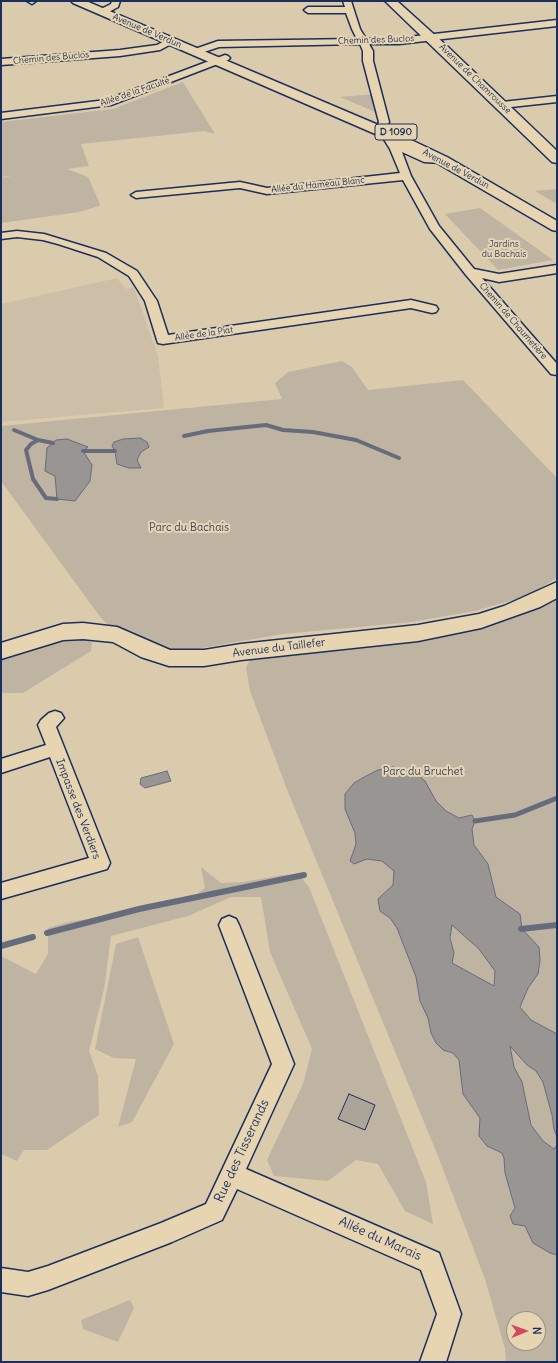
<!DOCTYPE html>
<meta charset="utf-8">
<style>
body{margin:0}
#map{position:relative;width:558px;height:1363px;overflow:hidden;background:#dbcbad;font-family:Delius,sans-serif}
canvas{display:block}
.frame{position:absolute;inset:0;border:2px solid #1b2f5e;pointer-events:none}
.north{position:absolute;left:506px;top:1311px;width:40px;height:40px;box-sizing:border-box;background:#e7d5b2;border:1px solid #959390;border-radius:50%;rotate:89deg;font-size:11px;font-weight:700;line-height:16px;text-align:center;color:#1b2f5e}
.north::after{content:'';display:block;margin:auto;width:14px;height:18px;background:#d1495b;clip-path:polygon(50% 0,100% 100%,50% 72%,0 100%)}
</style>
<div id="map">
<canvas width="558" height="1363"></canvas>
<div class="frame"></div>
<div class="north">N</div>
</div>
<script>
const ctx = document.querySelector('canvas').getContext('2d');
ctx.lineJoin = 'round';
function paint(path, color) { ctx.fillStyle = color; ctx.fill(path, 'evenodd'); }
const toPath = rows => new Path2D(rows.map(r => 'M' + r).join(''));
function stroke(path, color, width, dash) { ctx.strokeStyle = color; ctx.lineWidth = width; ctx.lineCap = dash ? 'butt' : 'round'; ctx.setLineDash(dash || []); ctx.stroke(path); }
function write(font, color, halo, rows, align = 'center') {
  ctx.font = font + ' Delius,sans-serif'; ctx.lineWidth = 4; ctx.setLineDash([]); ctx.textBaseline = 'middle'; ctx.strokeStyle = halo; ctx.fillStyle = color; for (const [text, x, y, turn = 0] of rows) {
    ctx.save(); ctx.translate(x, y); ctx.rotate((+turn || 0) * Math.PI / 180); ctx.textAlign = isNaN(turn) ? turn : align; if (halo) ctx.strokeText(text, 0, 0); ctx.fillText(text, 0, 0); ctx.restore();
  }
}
paint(toPath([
 [117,278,126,289,134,287,158,356,164,408,1,422,1,304]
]), '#cdbfa7');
paint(toPath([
 [183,82,215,134,204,131,81,144,89,166,67,169,88,177,100,204,99,206,79,212,1,223,1,178,12,176,1,177,1,122,113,109],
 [374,94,380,114,340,97],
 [557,189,557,204,535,191],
 [480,208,553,260,498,270,445,214],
 [342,361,352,367,368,390,463,380,557,478,557,578,527,596,475,611,412,622,283,634,173,653,107,624,101,618,1,481,1,426,282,399,275,383,288,372],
 [557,596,557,1362,506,1362,505,1349,485,1279,438,1156,288,792,250,691,246,667,251,659,446,635,489,627,540,607],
 [514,1319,538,1319,538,1343,514,1343],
 [75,636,92,642,91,651,23,693,1,693,1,657],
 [201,867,221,883,243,882,282,875,298,874,309,887,426,1182,433,1224,405,1211,378,1164,356,1160,328,1181,274,1176,267,1160,303,1084,312,1049,270,952,261,897,231,897,188,916,111,936,104,989,89,1051,98,1076,99,1115,47,1150,24,1150,17,1161,1,1154,1,956,36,974,48,954,48,928,68,922,102,917,147,904,194,896,205,888],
 [138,937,174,1044,132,1122,118,1127,136,1059,114,1058,95,1049,116,944],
 [130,1300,134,1308,118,1342,83,1329,81,1320]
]), '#bfb4a2');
const water = toPath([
 [140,438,147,442,149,447,141,452,137,460,141,468,129,468,117,464,115,451,112,446,114,442,123,439,140,438],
 [67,439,88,447,83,451,92,465,90,481,75,501,57,499,55,476,45,471,47,448,56,440,67,439],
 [393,767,417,774,425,781,436,801,446,811,459,818,472,815,475,821,472,829,474,845,488,864,496,897,520,914,522,929,539,947,540,961,538,974,528,988,520,1007,531,1020,557,1034,557,1137,554,1129,552,1115,543,1082,536,1071,527,1065,510,1046,514,1067,522,1082,531,1125,543,1141,554,1149,557,1145,557,1255,550,1253,533,1243,525,1226,513,1224,510,1216,515,1208,505,1173,504,1158,502,1153,487,1146,479,1136,480,1118,463,1094,459,1060,453,1053,443,1050,436,1043,431,1033,428,1018,420,1001,416,977,397,928,390,918,380,911,378,899,393,885,394,871,382,861,367,859,354,864,350,861,356,844,355,833,345,809,345,794,354,783,366,776,378,770,393,767],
 [452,925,479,949,495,971,494,986,452,963,454,953,450,938,452,925],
 [167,771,171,781,145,788,140,784,141,778,167,771]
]);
paint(water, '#999592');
stroke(water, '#676c7d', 1);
stroke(toPath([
 [14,430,38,440,31,444,26,450,33,479,46,498,57,499],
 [184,436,208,431,266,425,283,430,313,432,356,440,399,458],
 [38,440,53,443],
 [83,451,115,451]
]), '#676c7d', 4);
stroke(toPath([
 [475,821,515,815,557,798]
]), '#676c7d', 5);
stroke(toPath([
 [521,929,557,925],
 [47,933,139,909,304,875],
 [1,946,33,937]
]), '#676c7d', 6);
const building = toPath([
 [349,1094,375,1105,365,1130,338,1119,349,1094]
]);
paint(building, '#aba499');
stroke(building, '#1b2f5e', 1);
const street = toPath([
 [27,1,36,1,32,4,27,1],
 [112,1,120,1,118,7,105,14,99,14,98,12,99,10,111,4,112,1],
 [343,1,351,1,360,29,366,39,399,38,557,20,557,26,399,44,369,44,373,51,373,61,389,122,386,128,382,129,377,126,379,122,363,61,363,51,360,44,219,47,195,55,190,52,192,50,218,41,357,39,352,29,346,13,308,13,304,10,308,7,345,7,343,1],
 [170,38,175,41,173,43,160,50,120,56,1,65,1,59,120,50,157,45,170,38],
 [225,55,228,56,230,58,228,60,111,105,1,119,1,113,106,100,225,55],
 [557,96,557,102,502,108,497,105,502,102,557,96],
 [385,130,389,131,396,142,426,156,442,157,447,160,442,163,424,162,402,152,411,176,439,226,474,269,499,274,557,265,557,273,499,282,482,278,557,364,557,375,551,374,466,275,430,229,403,180,267,194,240,188,136,198,131,195,136,192,240,182,267,188,400,173,390,149,380,133,385,130],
 [17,231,44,234,106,253,137,271,157,301,168,335,411,300,436,306,438,309,436,312,432,313,411,308,163,344,158,343,157,340,145,301,129,276,98,257,58,244,43,240,17,237,1,239,1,233,17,231],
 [55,711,61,713,64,718,56,727,110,863,107,869,100,871,1,899,1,883,89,858,50,757,1,773,1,759,46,745,38,725,41,720,49,713,55,711],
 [229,916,236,919,239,925,294,1064,246,1169,439,1253,461,1314,446,1362,420,1362,437,1314,421,1270,237,1189,222,1220,172,1242,48,1290,28,1296,1,1292,1,1268,28,1272,48,1266,161,1223,206,1204,272,1064,219,925,222,919,229,916]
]);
const secondary = toPath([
 [385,1,397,1,448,47,557,151,557,163,552,162,385,1],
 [557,582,557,598,540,607,481,628,418,641,241,660,204,666,169,666,141,657,113,642,83,639,63,640,1,659,1,643,63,624,83,623,117,627,170,650,204,650,241,644,418,625,451,619,479,614,504,606,557,582]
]);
const primary = toPath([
 [71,1,86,1,390,130,447,157,557,221,557,231,552,230,437,163,380,136,73,3,71,1]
]);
stroke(street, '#1b2f5e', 3);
stroke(secondary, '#1b2f5e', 3);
stroke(primary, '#1b2f5e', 3);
paint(street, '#e7d5b2');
paint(secondary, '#e7d5b2');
paint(primary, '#e7d5b2');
write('9px', '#1b2f5e', '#e7d5b2', [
 ["Avenue de Verdun",147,31,23],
 ["Chemin des Buclos",376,40,-2],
 ["Chemin des Buclos",51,58,-5],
 ["Avenue de Chamrousse",475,79,44],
 ["Allée de la Faculté",135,92,-19],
 ["Avenue de Verdun",456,169,28],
 ["Allée du Hameau Blanc",318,185,-6],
 ["Chemin de Chaumetière",513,321,49],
 ["Allée de la Piat",204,334,-8]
]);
write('9px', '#344368', '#e7d5b2', [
 ["Jardins",504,244],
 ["du Bachais",504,254]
]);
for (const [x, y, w] of [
 [396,132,42]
]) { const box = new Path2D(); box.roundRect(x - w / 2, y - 8, w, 16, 3); ctx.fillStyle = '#e7d5b2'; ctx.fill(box); stroke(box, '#1b2f5e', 1); }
write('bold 10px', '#1b2f5e', null, [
 ["D 1090",396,132]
]);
write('11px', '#344368', '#e7d5b2', [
 ["Parc du Bachais",189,528],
 ["Parc du Bruchet",423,772]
]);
write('11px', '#1b2f5e', '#e7d5b2', [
 ["Avenue du Taillefer",279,648,-7],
 ["Impasse des Verdiers",78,809,69]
]);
write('13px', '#1b2f5e', '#e7d5b2', [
 ["Rue des Tisserands",242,1151,-65],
 ["Allée du Marais",380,1239,24]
]);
</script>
